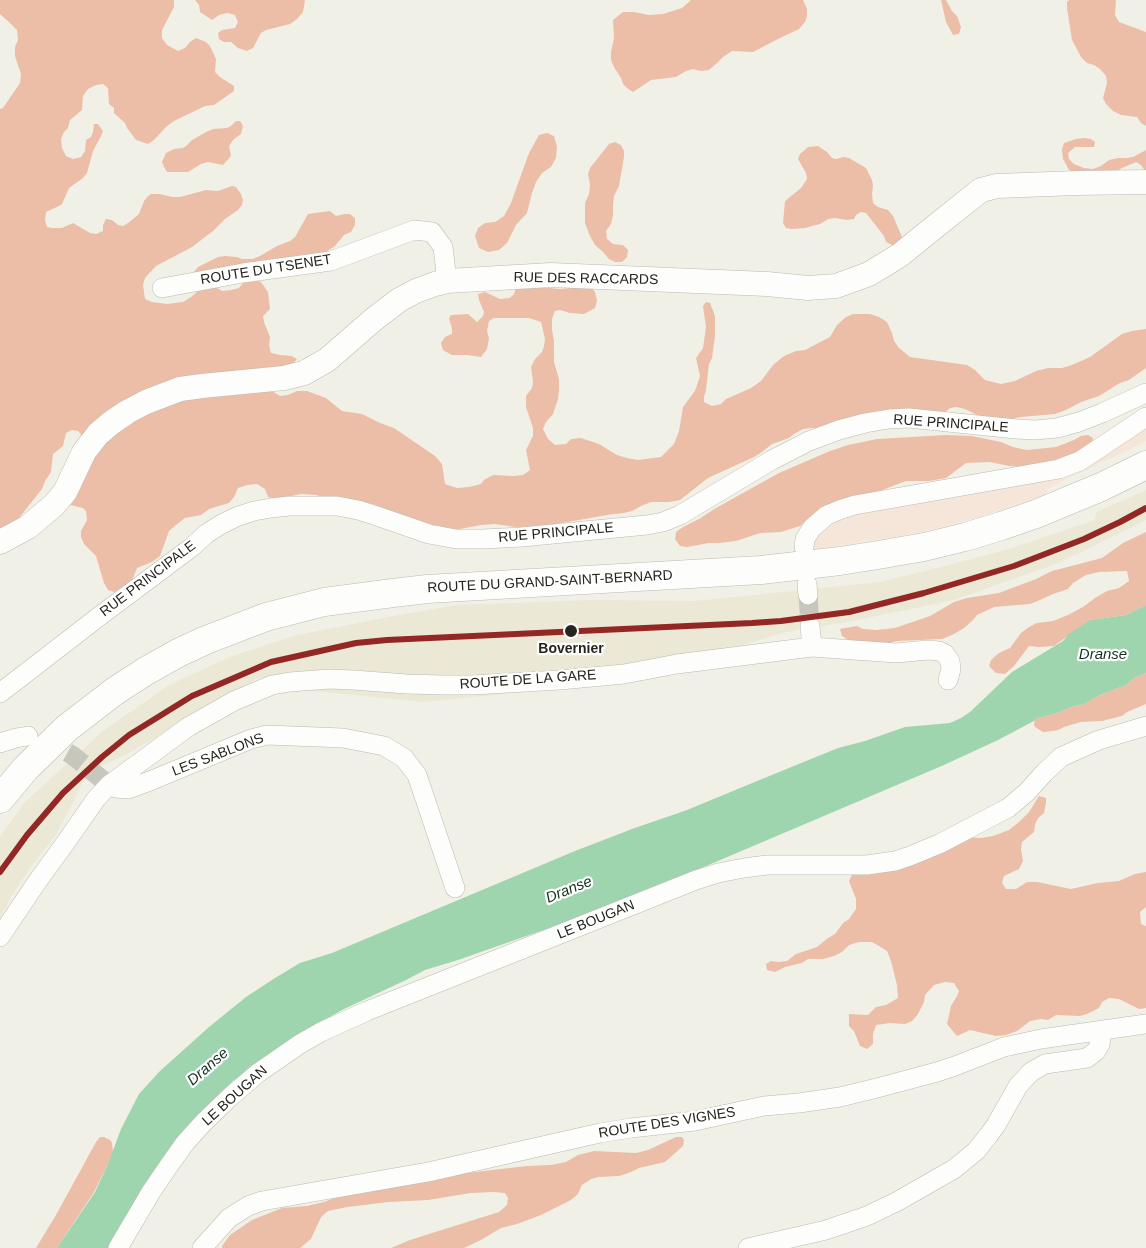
<!DOCTYPE html>
<style>
body{margin:0}
canvas{display:block;background:#f1f0e6}
</style>
<canvas width="1146" height="1248"></canvas>
<script>
const ctx = document.querySelector('canvas').getContext('2d');
ctx.lineJoin = 'round';
function paint(path, color) { ctx.fillStyle = color; ctx.fill(path, 'evenodd'); }
const toPath = rows => new Path2D(rows.map(r => 'M' + r).join(''));
function stroke(path, color, width, dash) { ctx.strokeStyle = color; ctx.lineWidth = width; ctx.lineCap = dash ? 'butt' : 'round'; ctx.setLineDash(dash || []); ctx.stroke(path); }
function write(font, color, halo, rows, align = 'center') {
  ctx.font = font + ' Arial,sans-serif'; ctx.lineWidth = 4.5; ctx.setLineDash([]); ctx.textBaseline = 'middle'; ctx.strokeStyle = halo; ctx.fillStyle = color; for (const [text, x, y, turn = 0] of rows) {
    ctx.save(); ctx.translate(x, y); ctx.rotate((+turn || 0) * Math.PI / 180); ctx.textAlign = isNaN(turn) ? turn : align; if (halo) ctx.strokeText(text, 0, 0); ctx.fillText(text, 0, 0); ctx.restore();
  }
}
paint(toPath([
 [1146,490,1146,520,1133,527,1056,564,954,600,843,623,786,632,621,682,423,702,294,689,260,677,127,754,103,765,84,781,56,835,29,869,11,897,0,918,0,837,24,803,103,731,169,685,232,656,297,635,399,615,457,605,591,600,695,601,880,582,949,565,1012,548,1095,520,1096,512]
]), '#ebe8d6');
paint(toPath([
 [1146,423,1146,441,1101,463,1068,478,1048,489,1046,494,1034,499,979,517,942,527,900,536,866,541,866,540,862,540,862,542,811,550,811,541,832,518,935,497]
]), '#f6e6da');
paint(toPath([
 [0,0,174,0,174,7,162,30,162,38,167,45,178,51,185,48,190,42,196,38,206,42,210,46,216,59,215,72,220,77,234,86,234,91,214,105,205,106,174,121,166,127,154,140,148,144,136,140,127,128,125,123,114,113,114,108,109,104,108,88,103,84,96,85,88,89,83,96,82,110,70,120,68,128,64,132,61,139,62,148,66,156,73,159,81,157,85,151,86,140,91,137,93,132,94,124,98,124,103,131,101,136,93,151,87,173,83,178,69,188,62,204,59,206,46,212,45,220,47,227,52,228,62,228,73,223,90,233,96,234,103,231,103,225,106,219,112,220,118,225,123,226,128,223,139,214,144,201,148,196,151,194,159,194,173,197,180,197,206,190,218,191,232,186,236,187,241,194,243,200,242,205,238,210,225,219,213,231,192,247,156,266,145,278,143,285,145,299,152,302,167,304,183,302,191,297,197,292,199,286,193,273,198,267,218,257,225,256,237,257,242,259,253,259,260,256,277,246,290,241,295,237,308,214,330,211,336,216,345,214,350,214,355,218,355,225,351,232,344,235,335,246,329,250,323,253,308,254,291,262,214,286,222,291,231,290,239,288,243,283,249,280,255,280,261,282,268,292,270,309,263,316,264,322,270,337,269,345,271,353,280,355,292,356,297,359,290,367,271,367,266,370,272,391,280,396,288,395,297,391,307,391,326,398,342,411,362,414,380,423,394,428,435,456,442,464,445,484,457,488,469,487,481,484,484,480,493,475,513,476,523,475,530,470,526,450,533,436,533,428,526,407,526,396,532,388,533,382,531,367,535,359,542,352,544,346,545,339,541,322,529,318,494,318,489,321,487,331,489,338,487,349,481,357,467,355,452,355,443,350,441,343,445,337,452,334,452,329,449,318,451,315,468,314,477,322,483,316,484,312,479,300,478,294,485,292,500,299,510,298,514,294,517,285,560,289,571,288,575,284,590,284,595,292,597,301,595,308,584,314,570,313,560,310,555,311,552,319,552,330,554,341,554,362,559,379,559,389,558,399,553,414,546,422,543,429,548,439,555,445,566,444,571,439,581,438,599,444,617,455,627,458,638,460,661,457,674,444,679,431,683,407,695,391,700,376,696,358,703,348,706,327,703,306,706,302,710,303,715,316,715,336,712,358,709,364,706,390,704,397,704,402,712,406,721,404,726,399,751,388,761,381,773,365,784,356,796,351,805,350,830,337,837,325,846,317,853,314,870,314,879,317,887,322,892,333,894,341,899,348,910,357,967,365,975,370,985,380,1001,384,1015,381,1036,371,1048,368,1062,368,1072,365,1090,357,1122,334,1132,331,1146,329,1146,368,1129,380,1120,383,1099,396,1081,402,1066,410,1055,414,1021,417,1003,421,980,418,975,414,965,409,956,407,950,408,943,414,916,409,896,409,825,428,812,428,803,429,794,434,789,438,772,444,762,452,754,457,708,478,680,500,669,502,651,502,641,506,632,511,624,513,613,514,533,528,522,528,495,524,481,525,460,529,450,530,392,516,376,505,355,500,322,498,317,495,301,494,277,499,268,497,265,489,257,484,247,485,238,488,234,497,229,503,209,509,201,515,185,518,176,525,169,531,160,556,152,562,137,568,131,583,124,589,114,592,108,590,104,583,96,556,84,544,81,537,81,531,87,520,86,511,83,508,70,505,69,500,83,438,80,433,78,431,72,430,66,433,63,446,53,454,51,472,45,481,42,489,0,542,0,109,3,108,20,83,21,74,15,56,15,47,18,40,17,30,11,24,0,14],
 [195,0,305,0,303,12,297,19,290,24,266,30,261,33,253,48,247,51,238,48,231,42,224,42,219,39,218,33,222,30,235,28,238,22,235,15,227,13,219,15,212,20,200,12,199,5],
 [691,0,803,0,807,9,807,16,805,22,799,29,778,39,753,52,732,51,723,57,716,64,709,70,701,71,693,69,686,71,676,77,651,80,633,92,627,88,623,84,621,78,614,67,611,60,611,52,614,38,613,20,623,12,634,12,649,15,663,14,682,8],
 [941,0,946,0,952,11,957,16,961,27,959,34,953,35,946,22],
 [1069,0,1116,0,1115,15,1119,22,1146,32,1146,126,1141,123,1137,117,1121,115,1113,111,1106,104,1103,98,1107,83,1106,76,1100,69,1094,65,1087,63,1081,57,1072,40,1067,8,1067,2],
 [236,121,240,121,243,126,241,134,233,140,229,146,231,156,223,165,208,162,201,164,188,172,167,172,164,167,162,162,166,153,174,149,183,148,186,146,192,140,206,132,213,129,227,128,231,126],
 [547,133,554,136,557,147,556,158,551,167,542,173,536,182,532,193,527,213,516,225,507,243,499,250,488,252,479,248,475,236,478,228,485,223,495,222,504,216,511,203,529,153,539,135],
 [1085,138,1091,139,1095,142,1094,147,1075,147,1068,153,1069,159,1074,164,1084,168,1093,169,1101,166,1109,160,1118,158,1126,158,1133,157,1146,150,1146,172,1141,165,1136,162,1122,168,1111,175,1083,178,1069,170,1063,159,1062,149,1064,143,1076,139],
 [615,142,621,145,624,151,624,157,619,186,614,196,613,205,613,215,611,224,606,231,607,239,613,244,623,245,628,250,627,257,622,262,615,262,609,259,603,252,595,245,590,236,585,223,585,203,589,194,590,185,588,174,590,168,609,144],
 [818,146,827,152,832,158,836,159,844,157,849,158,866,168,872,180,873,186,872,194,873,203,878,207,888,210,893,216,902,237,900,243,892,245,886,242,884,236,866,213,861,212,856,215,854,219,847,220,835,218,828,219,820,224,805,228,791,229,786,228,783,223,785,201,801,188,807,179,806,173,798,159,800,154,808,147],
 [946,435,972,436,1001,442,1013,447,1027,450,1056,447,1074,440,1081,436,1088,435,1093,438,1092,445,1067,460,1024,467,1009,466,990,462,966,463,946,478,929,481,906,481,856,500,815,514,800,526,781,532,760,533,736,541,719,543,709,543,687,547,680,546,675,539,676,532,683,527,699,519,716,508,779,473,830,451,848,445,877,439],
 [1146,532,1146,605,1126,615,1090,620,1054,646,1039,647,1029,646,1014,666,1005,674,996,673,989,666,991,660,999,653,1010,648,1021,633,1029,627,1037,623,1053,621,1068,615,1083,607,1095,598,1107,591,1119,588,1129,581,1127,571,1099,572,1086,575,1073,583,1068,589,1053,594,1040,600,1030,604,994,607,977,615,973,620,964,628,954,634,942,639,897,641,889,643,853,643,842,636,840,629,857,626,863,629,876,630,895,628,930,616,954,602,967,598,999,593,1036,579,1052,571,1102,558,1123,543],
 [1146,673,1146,704,1127,712,1122,716,1102,721,1081,722,1064,727,1058,730,1053,731,1043,732,1035,727,1034,724,1035,719,1037,718,1054,714,1074,706,1082,705,1100,695,1126,685,1134,678],
 [1039,796,1046,798,1046,803,1044,813,1038,818,1035,825,1034,832,1022,842,1021,849,1023,861,1019,869,1004,876,1002,883,1006,889,1016,889,1027,882,1037,882,1071,889,1098,883,1119,881,1135,874,1146,872,1146,907,1140,912,1141,924,1146,926,1146,1008,1139,1009,1119,999,1109,998,1102,1002,1099,1008,1087,1014,1080,1016,1056,1015,1048,1020,1041,1019,1030,1021,1017,1031,1006,1035,996,1036,970,1030,957,1036,947,1024,951,1006,957,996,959,991,954,983,945,982,934,985,925,995,924,1002,918,1014,912,1021,905,1024,890,1023,876,1025,873,1034,873,1044,867,1049,860,1046,854,1031,849,1026,849,1014,868,1015,876,1007,886,1005,898,998,897,985,891,961,887,951,879,946,872,942,859,942,849,945,842,952,834,956,823,959,808,959,802,963,785,967,775,972,767,970,766,964,771,961,779,962,787,961,796,954,817,947,828,938,835,934,843,923,849,919,856,909,856,899,849,881,852,875,874,872,965,837,981,838,993,836,1009,830,1019,822,1029,812],
 [100,1137,104,1137,110,1140,112,1143,113,1152,108,1164,94,1192,57,1248,36,1248,56,1215,96,1142],
 [676,1137,682,1137,684,1140,683,1146,665,1162,639,1168,631,1172,619,1176,599,1177,591,1179,582,1185,578,1194,571,1200,541,1215,517,1224,501,1228,481,1240,464,1248,391,1248,410,1240,499,1212,507,1205,508,1198,505,1193,494,1192,471,1193,428,1200,389,1202,347,1207,328,1211,321,1217,311,1239,300,1248,222,1248,222,1246,230,1235,252,1220,282,1208,307,1206,324,1202,347,1193,421,1182,466,1173,527,1166,551,1165,566,1162,578,1155,594,1151,636,1153,648,1150]
]), '#ecbea7');
paint(toPath([
 [1146,605,1146,673,1134,678,1126,685,1100,695,1082,705,1074,706,1054,714,1037,718,1034,721,998,740,944,765,666,883,552,927,458,960,425,970,406,980,344,1009,290,1039,273,1051,245,1074,234,1080,200,1113,185,1130,110,1248,57,1248,95,1192,108,1164,121,1129,139,1094,160,1071,209,1027,246,997,275,978,300,963,332,953,575,851,632,829,687,810,762,779,838,748,865,741,905,727,950,723,961,718,970,712,1012,672,1063,641,1069,634,1090,620,1126,615]
]), '#9ed5af');
stroke(toPath([
 [808,595,810,626],
 [43,739,72,755,109,785]
]), '#c8c7be', 19, [19, 9]);
const minor = toPath([
 [162,288,243,273,331,261,414,230,432,232,443,247,447,281],
 [804,547,805,539,812,528,827,515,842,509,855,505,946,489,1059,469,1080,461,1146,417],
 [807,584,808,595],
 [810,626,812,647],
 [0,693,101,615,192,547,206,534,220,525,236,517,254,511,271,508,289,506,337,506,358,510,374,515,429,534,456,539,484,539,522,537,647,525,663,522,680,515,772,460,809,441,839,430,865,423,889,419,909,418,1016,429,1035,430,1057,428,1079,422,1102,413,1146,393],
 [0,743,16,738,28,736],
 [109,785,116,788,128,789,150,781,251,739,267,735,343,738,384,746,404,758,417,775,455,888],
 [0,937,37,882,66,842,96,799,109,785,188,727,234,701,272,685,290,682,329,679,353,680,407,684,443,685,474,685,560,680,624,674,677,664,812,647,896,653,928,650,939,651,945,654,950,661,951,669,948,680],
 [118,1248,151,1192,168,1167,185,1143,204,1122,229,1098,258,1073,300,1044,321,1032,367,1011,568,931,696,880,718,873,744,868,767,865,867,865,895,861,910,856,939,844,1008,808,1027,792,1044,773,1061,757,1099,740,1146,726],
 [202,1248,229,1218,248,1206,262,1201,428,1172,600,1133,631,1128,695,1121,764,1106,799,1103,840,1097,877,1088,937,1072,955,1066,1004,1047,1041,1039,1146,1024],
 [748,1248,826,1230,867,1216,898,1201,954,1169,976,1151,988,1136,996,1125,1018,1086,1031,1072,1045,1064,1087,1058,1096,1051,1100,1044,1102,1031]
]);
const tertiary = toPath([
 [0,542,28,527,54,505,65,492,84,452,98,434,111,423,127,412,146,402,180,389,202,386,284,378,304,373,327,360,373,320,399,300,416,291,435,284,447,281,551,275,767,284,808,288,836,286,869,274,900,255,937,225,981,190,997,186,1077,183,1146,182]
]);
const primary = toPath([
 [0,799,26,768,67,728,115,691,146,671,178,653,206,640,266,617,324,602,393,593,427,589,761,570,840,561,878,555,924,547,965,537,1001,526,1036,514,1101,487,1146,465]
]);
stroke(minor, '#bbbab2', 20);
stroke(tertiary, '#bbbab2', 25);
stroke(primary, '#bbbab2', 29);
stroke(minor, '#fdfdfb', 19);
stroke(tertiary, '#fdfdfb', 24);
stroke(primary, '#fdfdfb', 28);
stroke(toPath([
 [0,872,27,835,63,793,102,757,129,735,192,696,271,662,356,643,387,640,752,623,781,621,849,612,924,593,1014,566,1084,539,1120,522,1146,508]
]), '#932723', 6);
for (const [x, y, r, color] of [
 [571,631,7,"#25241e"]
]) { const dot = new Path2D(); dot.arc(x, y, r, 0, 2 * Math.PI); ctx.fillStyle = color; ctx.fill(dot); stroke(dot, '#fff', 2); }
write('14px', '#25241e', '#fff', [
 ["ROUTE DU TSENET",266,270,-9],
 ["RUE DES RACCARDS",586,279,1],
 ["RUE PRINCIPALE",951,424,4],
 ["RUE PRINCIPALE",556,533,-5],
 ["RUE PRINCIPALE",148,579,-37],
 ["ROUTE DU GRAND-SAINT-BERNARD",550,582,-3],
 ["ROUTE DE LA GARE",528,680,-4],
 ["LES SABLONS",218,755,-21],
 ["LE BOUGAN",596,920,-22],
 ["LE BOUGAN",235,1096,-42],
 ["ROUTE DES VIGNES",667,1123,-9]
]);
write('bold 14px', '#25241e', '#fff', [
 ["Bovernier",571,649]
]);
write('italic 15px', '#10331e', '#fff', [
 ["Dranse",1103,655],
 ["Dranse",569,890,-22],
 ["Dranse",208,1067,-41]
]);
</script>
